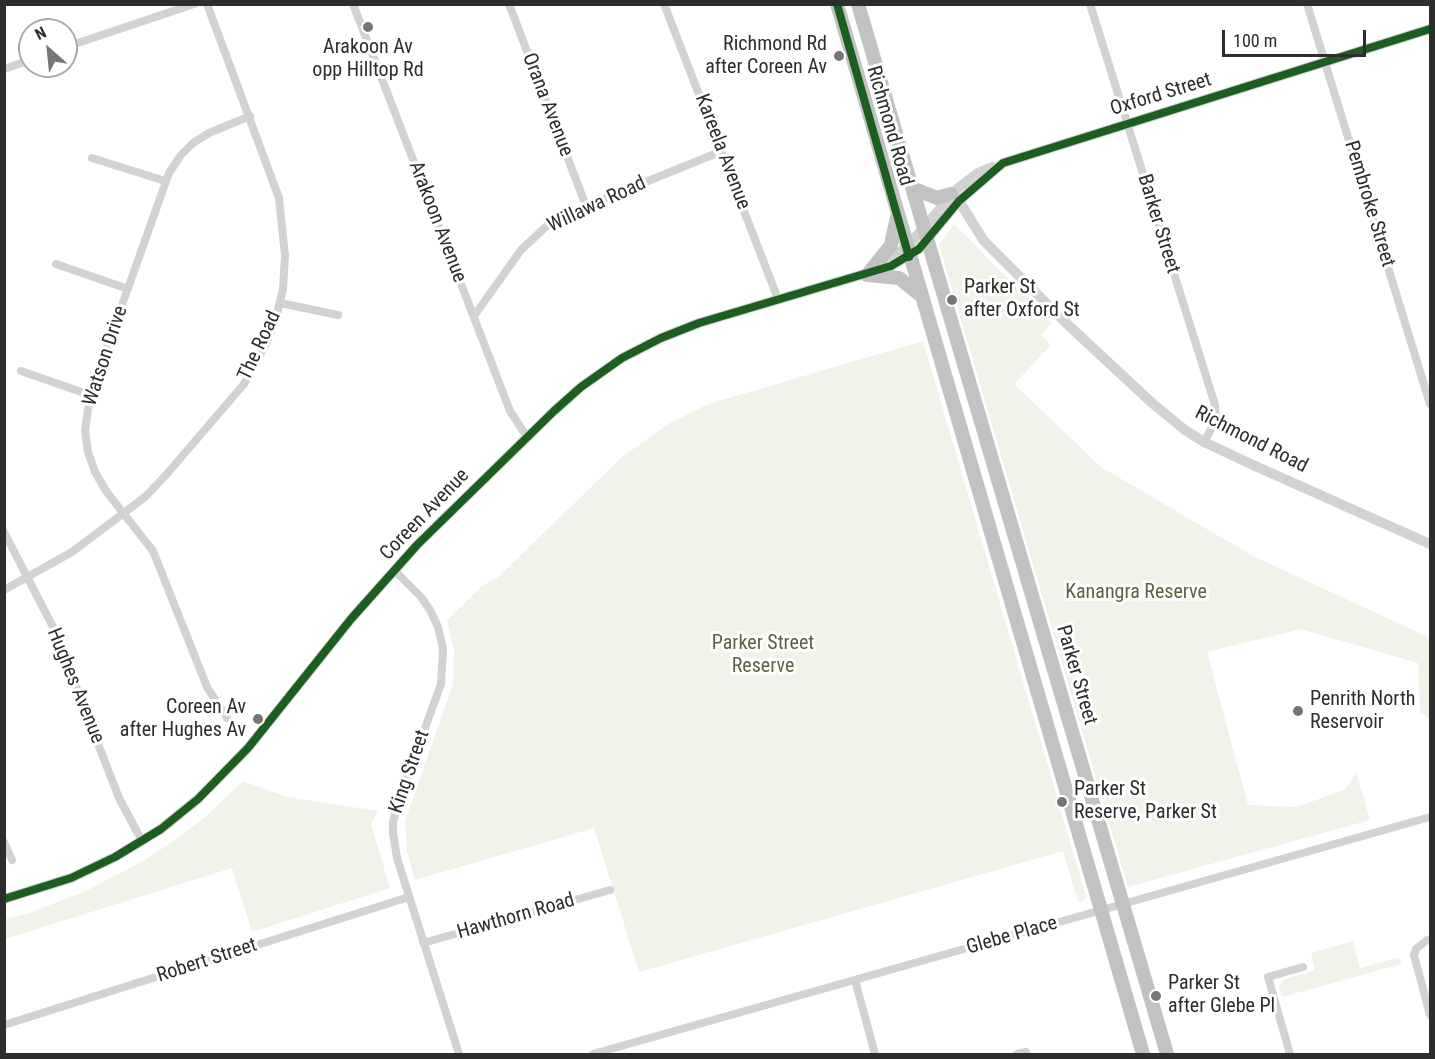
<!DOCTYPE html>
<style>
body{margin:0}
#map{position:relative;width:1435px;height:1059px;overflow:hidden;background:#fff;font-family:"Roboto Condensed",sans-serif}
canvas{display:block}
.frame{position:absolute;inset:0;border:6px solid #2d2d2d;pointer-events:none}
.north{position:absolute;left:18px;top:18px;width:60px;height:60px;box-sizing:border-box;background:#fff;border:2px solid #ababab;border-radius:50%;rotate:333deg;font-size:16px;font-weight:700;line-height:24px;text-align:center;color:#2d2d2d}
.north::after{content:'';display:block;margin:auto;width:21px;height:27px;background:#767676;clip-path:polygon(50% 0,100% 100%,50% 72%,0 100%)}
.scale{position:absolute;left:1222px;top:30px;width:144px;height:27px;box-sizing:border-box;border:3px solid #2d2d2d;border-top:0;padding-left:8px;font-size:18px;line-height:21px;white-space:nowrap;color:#2d2d2d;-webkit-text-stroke:4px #fff;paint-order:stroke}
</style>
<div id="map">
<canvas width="1435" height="1059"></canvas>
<div class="frame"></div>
<div class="north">N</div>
<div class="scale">100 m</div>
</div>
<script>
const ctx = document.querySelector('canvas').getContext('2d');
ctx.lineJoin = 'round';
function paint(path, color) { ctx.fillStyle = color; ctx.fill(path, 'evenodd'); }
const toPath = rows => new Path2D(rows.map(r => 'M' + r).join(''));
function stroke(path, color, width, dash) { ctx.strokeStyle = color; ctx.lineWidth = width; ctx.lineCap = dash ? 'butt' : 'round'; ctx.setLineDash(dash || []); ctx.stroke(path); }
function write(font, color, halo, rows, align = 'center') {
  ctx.font = font + ' "Roboto Condensed",sans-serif'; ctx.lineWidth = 6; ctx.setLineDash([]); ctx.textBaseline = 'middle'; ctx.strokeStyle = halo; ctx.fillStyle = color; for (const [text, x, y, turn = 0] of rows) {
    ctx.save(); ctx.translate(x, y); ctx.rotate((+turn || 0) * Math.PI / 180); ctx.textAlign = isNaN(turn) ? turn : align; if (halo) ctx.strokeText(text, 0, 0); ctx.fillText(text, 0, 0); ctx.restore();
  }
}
paint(toPath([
 [954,224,1052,323,1041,335,1051,345,1014,384,1101,467,1253,556,1430,638,1430,719,1420,712,1418,663,1301,629,1207,652,1248,805,1297,807,1346,789,1356,772,1370,820,1128,887,939,245],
 [923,341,1086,896,1083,901,1078,902,1063,851,639,972,594,828,415,880,407,852,405,821,453,684,454,650,447,620,482,586,497,578,622,457,670,423,704,406,722,400],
 [243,781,287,797,378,811,371,824,390,888,252,932,232,868,5,939,5,919,29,913,86,891,145,860,182,835,205,817],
 [1353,941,1360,968,1397,958,1400,959,1402,964,1282,997,1279,987,1282,980,1315,970,1311,953]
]), '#f1f3eb');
stroke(toPath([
 [353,4,510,411,527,437],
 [509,4,586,206],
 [664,4,778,299],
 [1090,4,1215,405,1216,420,1204,442],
 [1307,4,1430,404],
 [66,47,194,4],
 [4,69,30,60],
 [92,158,165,181],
 [56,264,128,289],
 [280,303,338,315],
 [474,316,521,250,551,222,562,216,722,151],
 [21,371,90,395],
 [4,532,53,627,119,798,142,841],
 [394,570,421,597,430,610,438,627,443,649,441,684,398,803,393,822,393,833,397,858,459,1054],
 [4,590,72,552,145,497,166,475,244,384,267,342,276,318,283,289,285,256,279,198,207,4],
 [227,718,207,687,153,551,106,491,95,472,88,452,85,431,90,395,169,173,181,155,193,143,209,133,250,116],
 [4,842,12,860],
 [1427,940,1416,949,1414,955,1430,1015],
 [423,943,610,890],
 [855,980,875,1054],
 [4,1025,409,897],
 [593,1054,1430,817],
 [1017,1054,1026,1052],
 [1290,1054,1268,977,1303,967]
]), '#d2d2d2', 8);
stroke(toPath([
 [959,201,984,241,1065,322,1152,403,1185,430,1204,442,1253,465,1430,544],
 [879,266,907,247,958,188,978,173,993,167],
 [4,899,71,878,115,857,161,829,198,799,248,748,351,619,417,545,554,411,581,387,622,358,661,338,699,323,891,266,919,249,959,201,1003,163,1430,29]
]), '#d2d2d2', 10);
stroke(toPath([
 [837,4,1143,1054],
 [858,4,1167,1054],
 [912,188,937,198,951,194],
 [867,275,891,245,897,217],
 [867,275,899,278,919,294]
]), '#c2c2c2', 14);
stroke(toPath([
 [837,4,909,257],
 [4,899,71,878,115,857,161,829,198,799,248,748,351,619,417,545,554,411,581,387,622,358,661,338,699,323,891,266,919,249,959,201,1003,163,1430,29]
]), '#1b5e20', 8);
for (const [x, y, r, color] of [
 [368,27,6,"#767676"],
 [839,56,6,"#767676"],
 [952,300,6,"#767676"],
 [1298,711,6,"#767676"],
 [258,719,6,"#767676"],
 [1062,802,6,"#767676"],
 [1156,996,6,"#767676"]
]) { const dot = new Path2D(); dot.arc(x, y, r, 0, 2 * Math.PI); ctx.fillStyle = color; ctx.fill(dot); stroke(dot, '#fff', 2); }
write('20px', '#2d2d2d', '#fff', [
 ["Richmond Rd",827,45,"right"],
 ["after Coreen Av",827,68,"right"],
 ["Arakoon Av",368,48,"center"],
 ["opp Hilltop Rd",368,71,"center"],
 ["Parker St",964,288],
 ["after Oxford St",964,311],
 ["Penrith North",1310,700],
 ["Reservoir",1310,723],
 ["Coreen Av",246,708,"right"],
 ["after Hughes Av",246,731,"right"],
 ["Parker St",1074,790],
 ["Reserve, Parker St",1074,813],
 ["Parker St",1168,984],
 ["after Glebe Pl",1168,1007]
], 'left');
write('20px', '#2d2d2d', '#fff', [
 ["Oxford Street",1161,95,-17],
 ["Orana Avenue",547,105,69],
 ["Richmond Road",889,126,74],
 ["Kareela Avenue",722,152,69],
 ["Pembroke Street",1369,204,73],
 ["Willawa Road",597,205,-25],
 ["Arakoon Avenue",437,222,69],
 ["Barker Street",1158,224,73],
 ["The Road",260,346,-65],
 ["Watson Drive",106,356,-72],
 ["Richmond Road",1251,440,27],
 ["Coreen Avenue",425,515,-46],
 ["Parker Street",1076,675,74],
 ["Hughes Avenue",75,686,68],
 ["King Street",410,772,-71],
 ["Hawthorn Road",516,917,-16],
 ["Glebe Place",1012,936,-16],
 ["Robert Street",207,961,-18]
]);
write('20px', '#5a643e', '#fff', [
 ["Kanangra Reserve",1136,593],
 ["Parker Street",763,644],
 ["Reserve",763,667]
]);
</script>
